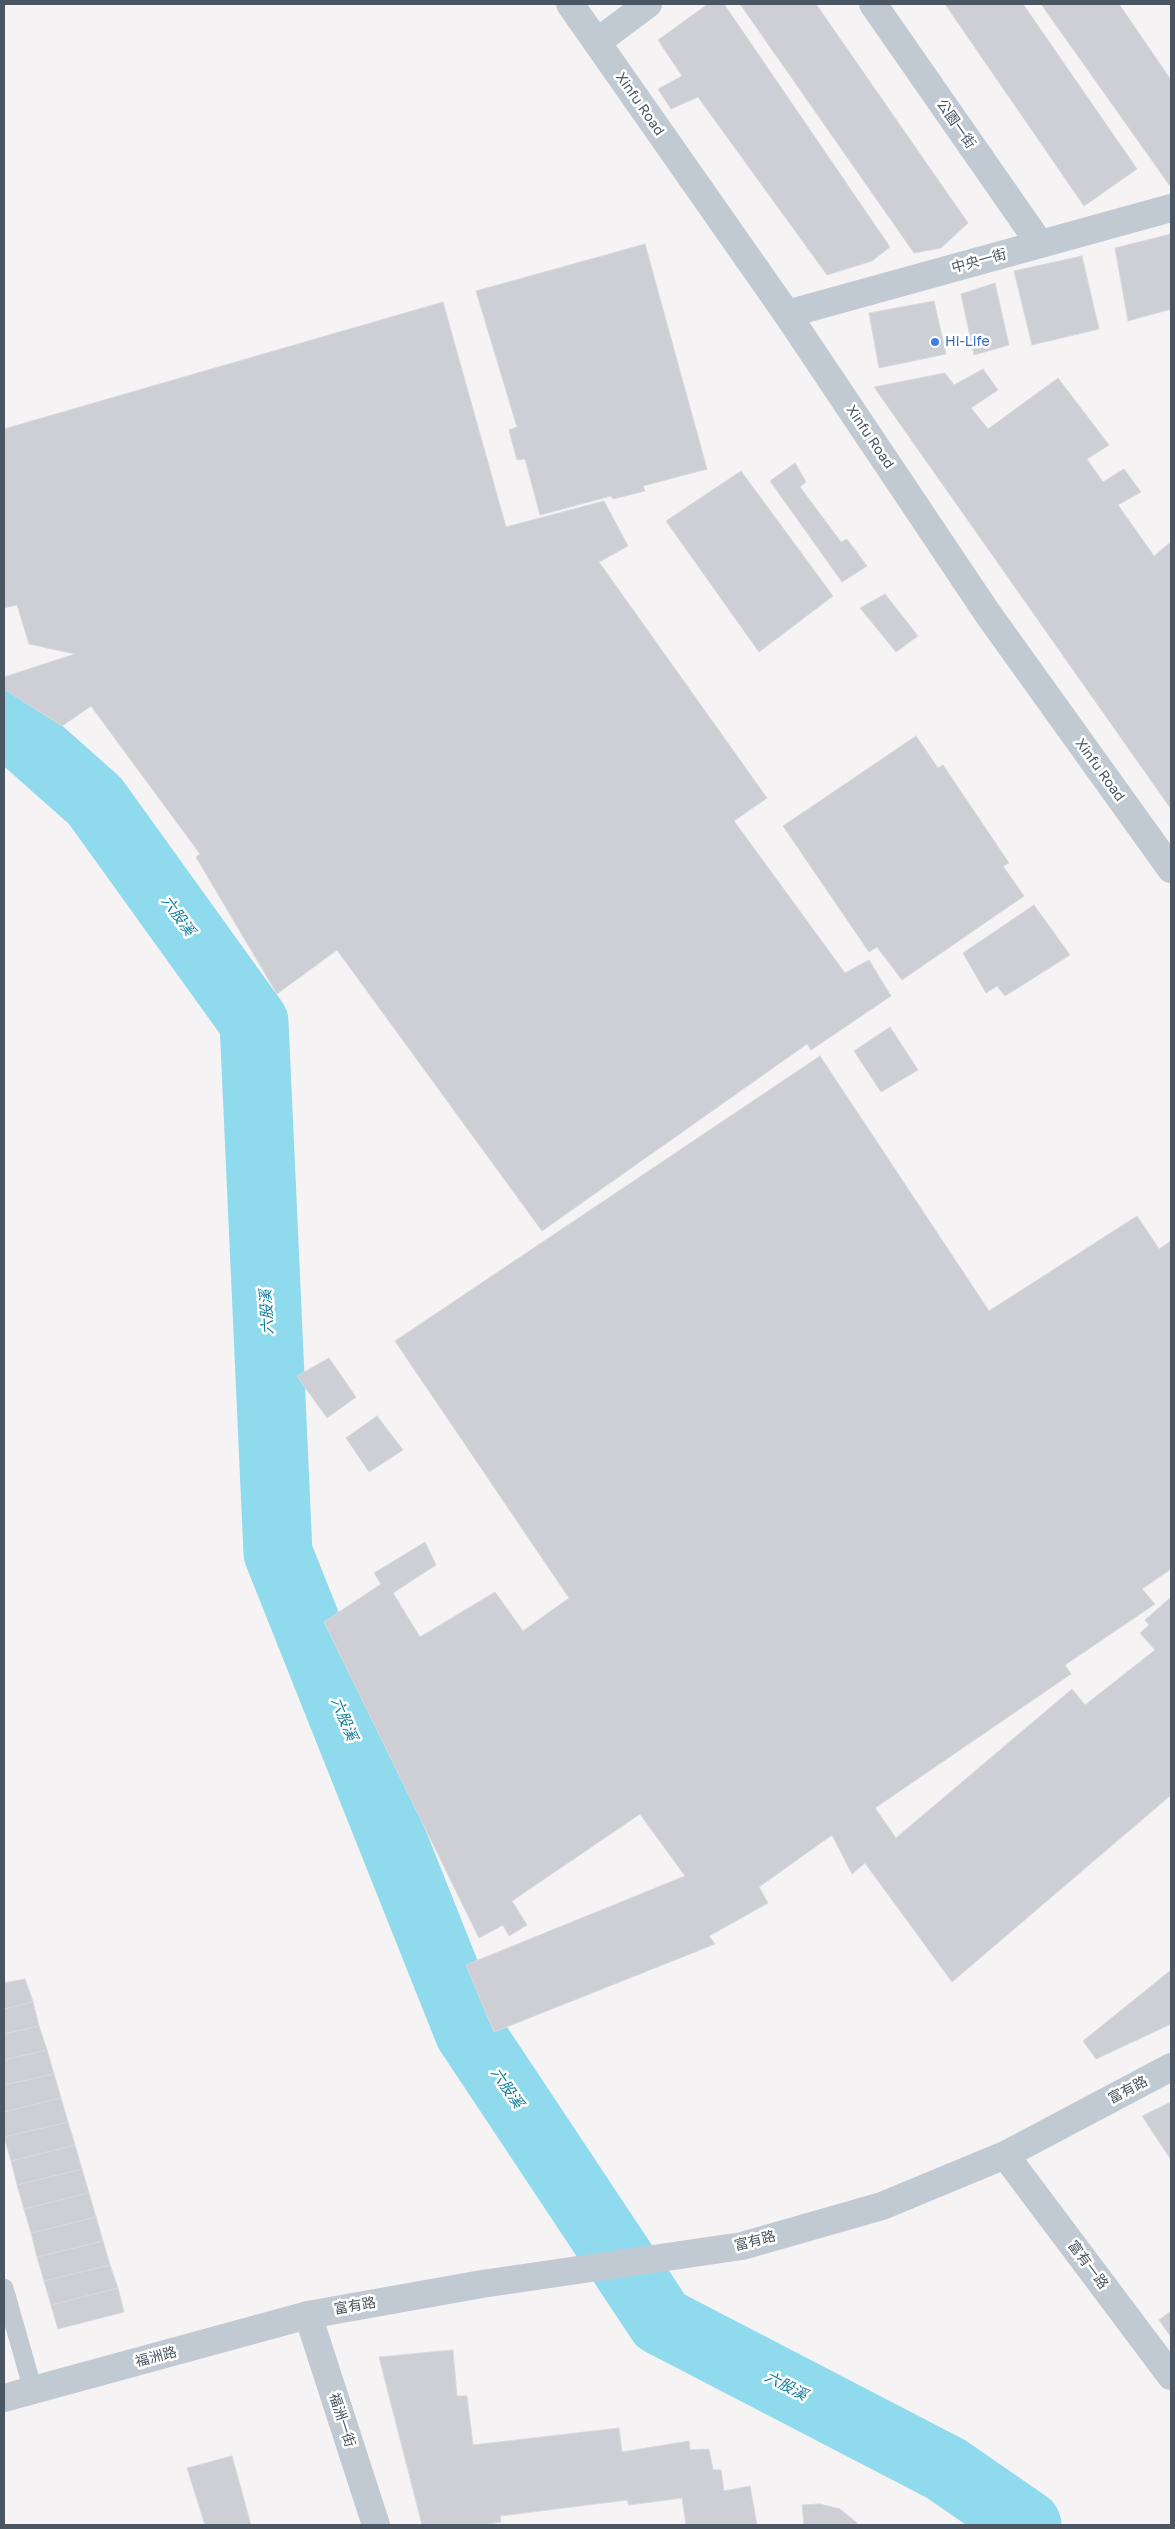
<!DOCTYPE html>
<meta charset="utf-8">
<style>
body{margin:0}
#map{position:relative;width:1175px;height:2529px;overflow:hidden;background:#f5f3f3;font-family:"Golos Text",sans-serif}
canvas{display:block}
.frame{position:absolute;inset:0;border:5px solid #4a5661;pointer-events:none}
</style>
<div id="map">
<canvas width="1175" height="2529"></canvas>
<div class="frame"></div>
</div>
<script>
const ctx = document.querySelector('canvas').getContext('2d');
ctx.lineJoin = 'round';
const toPath = rows => new Path2D(rows.map(r => 'M' + r).join(''));
function stroke(path, color, width, dash) { ctx.strokeStyle = color; ctx.lineWidth = width; ctx.lineCap = dash ? 'butt' : 'round'; ctx.setLineDash(dash || []); ctx.stroke(path); }
function paint(path, color) { ctx.fillStyle = color; ctx.fill(path, 'evenodd'); }
function write(font, color, halo, rows, align = 'center') {
  ctx.font = font + ' "Golos Text","Noto Sans TC",sans-serif'; ctx.lineWidth = 5; ctx.setLineDash([]); ctx.textBaseline = 'middle'; ctx.strokeStyle = halo; ctx.fillStyle = color; for (const [text, x, y, turn = 0] of rows) {
    ctx.save(); ctx.translate(x, y); ctx.rotate((+turn || 0) * Math.PI / 180); ctx.textAlign = isNaN(turn) ? turn : align; if (halo) ctx.strokeText(text, 0, 0); ctx.fillText(text, 0, 0); ctx.restore();
  }
}
stroke(toPath([
 [4,720,95,801,254,1022,278,1553,469,2032,661,2321,946,2469,1027,2525]
]), '#90daee', 69);
const building = toPath([
 [708,4,724,4,890,247,872,261,827,275,698,97,671,109,658,89,682,76,658,40,708,4],
 [740,4,816,4,968,223,941,248,914,253,740,4],
 [945,4,1023,4,1137,169,1084,206,945,4],
 [1041,4,1119,4,1171,80,1171,185,1170,186,1041,4],
 [1171,234,1171,309,1128,321,1115,248,1171,234],
 [645,244,707,469,643,486,645,491,613,499,611,496,540,515,525,459,517,460,509,430,517,427,476,291,645,244],
 [1082,256,1099,329,1032,345,1014,271,1082,256],
 [995,283,1009,345,974,355,961,294,995,283],
 [934,301,946,354,879,368,869,313,934,301],
 [443,302,506,527,604,501,628,546,599,562,767,798,734,821,845,973,869,960,891,996,811,1050,807,1044,542,1231,337,950,277,994,196,857,200,854,91,706,62,726,4,689,4,677,75,654,29,644,17,605,4,608,4,429,443,302],
 [983,369,998,390,971,408,988,429,1058,378,1109,445,1087,459,1103,482,1124,469,1141,492,1118,505,1154,556,1171,542,1171,809,874,387,945,373,954,385,983,369],
 [795,463,806,482,800,487,841,542,847,539,867,566,842,582,770,481,795,463],
 [741,471,833,596,759,652,666,521,741,471],
 [885,594,918,636,896,652,860,608,885,594],
 [916,736,938,768,943,765,1009,863,1003,866,1024,896,902,980,877,947,869,952,783,826,916,736],
 [1034,905,1070,955,1005,996,997,986,986,993,963,953,1034,905],
 [890,1027,918,1070,881,1092,854,1051,890,1027],
 [820,1056,989,1311,1137,1216,1159,1249,1171,1241,1171,1569,1142,1589,1155,1604,1065,1665,1071,1674,875,1808,896,1838,1072,1689,1085,1705,1155,1650,1140,1633,1149,1625,1145,1620,1171,1597,1171,1795,952,1982,865,1863,852,1874,832,1835,759,1887,768,1903,709,1936,715,1944,494,2032,466,1965,685,1876,640,1814,512,1901,527,1925,509,1936,503,1925,479,1938,324,1622,381,1584,374,1573,425,1542,436,1565,393,1593,420,1637,495,1592,523,1631,569,1598,395,1341,820,1056],
 [329,1358,356,1397,327,1418,297,1376,329,1358],
 [377,1416,403,1450,369,1472,346,1438,377,1416],
 [1171,1970,1171,2024,1096,2059,1083,2041,1171,1970],
 [25,1979,33,2002,4,2009,4,1983,25,1979],
 [33,2002,39,2026,4,2034,4,2009,33,2002],
 [39,2026,47,2050,4,2060,4,2034,39,2026],
 [47,2050,54,2074,4,2085,4,2060,47,2050],
 [54,2074,61,2098,4,2112,4,2085,54,2074],
 [61,2098,68,2122,4,2137,4,2112,61,2098],
 [1171,2102,1171,2160,1142,2116,1171,2102],
 [68,2122,75,2145,11,2161,4,2137,68,2122],
 [75,2145,82,2169,17,2185,11,2161,75,2145],
 [82,2169,89,2193,24,2209,17,2185,82,2169],
 [89,2193,96,2217,31,2233,24,2209,89,2193],
 [96,2217,103,2241,37,2257,31,2233,96,2217],
 [103,2241,110,2265,44,2281,37,2257,103,2241],
 [110,2265,118,2288,51,2305,44,2281,110,2265],
 [118,2288,124,2312,58,2329,51,2305,118,2288],
 [1171,2311,1171,2337,1159,2320,1171,2311],
 [453,2350,457,2396,467,2396,473,2445,619,2428,622,2452,689,2441,690,2450,709,2449,713,2470,721,2470,724,2491,750,2486,757,2525,686,2525,682,2498,629,2505,627,2500,500,2516,501,2522,481,2525,422,2525,379,2357,453,2350],
 [232,2456,251,2525,205,2525,187,2468,232,2456],
 [820,2504,840,2509,856,2522,857,2525,804,2525,802,2505,820,2504]
]);
paint(building, '#cdcfd5');
stroke(building, '#d7d9de', 1);
stroke(toPath([
 [4,2288,33,2390]
]), '#c1cad2', 19);
stroke(toPath([
 [873,4,1040,244],
 [597,42,648,4],
 [787,314,1171,208],
 [1005,2155,1171,2376],
 [308,2315,376,2525],
 [4,2398,308,2315,482,2284,742,2246,882,2206,1005,2155,1171,2067]
]), '#c1cad2', 28);
stroke(toPath([
 [570,4,787,314,988,614,1171,869]
]), '#c1cad2', 28);
for (const [x, y, r, color] of [
 [935,342,5,"#3f7fe0"]
]) { const dot = new Path2D(); dot.arc(x, y, r, 0, 2 * Math.PI); ctx.fillStyle = color; ctx.fill(dot); stroke(dot, '#fff', 2); }
write('14px', '#4a5661', '#fff', [
 ["Xinfu Road",640,104,55],
 ["公園一街",956,124,55],
 ["中央一街",979,261,-15],
 ["Xinfu Road",870,437,56],
 ["Xinfu Road",1100,770,54],
 ["富有路",1128,2090,-28],
 ["富有路",755,2241,-14],
 ["富有一路",1088,2265,53],
 ["富有路",355,2306,-10],
 ["福洲路",156,2357,-15],
 ["福洲一街",342,2420,72]
]);
write('14px', '#366cbe', '#fff', [
 ["Hi-Life",945,342]
], 'left');
write('italic 15px', '#0c7c9b', '#fff', [
 ["六股溪",178,916,54],
 ["六股溪",267,1312,-93],
 ["六股溪",344,1719,68],
 ["六股溪",507,2088,56],
 ["六股溪",786,2386,27]
]);
</script>
